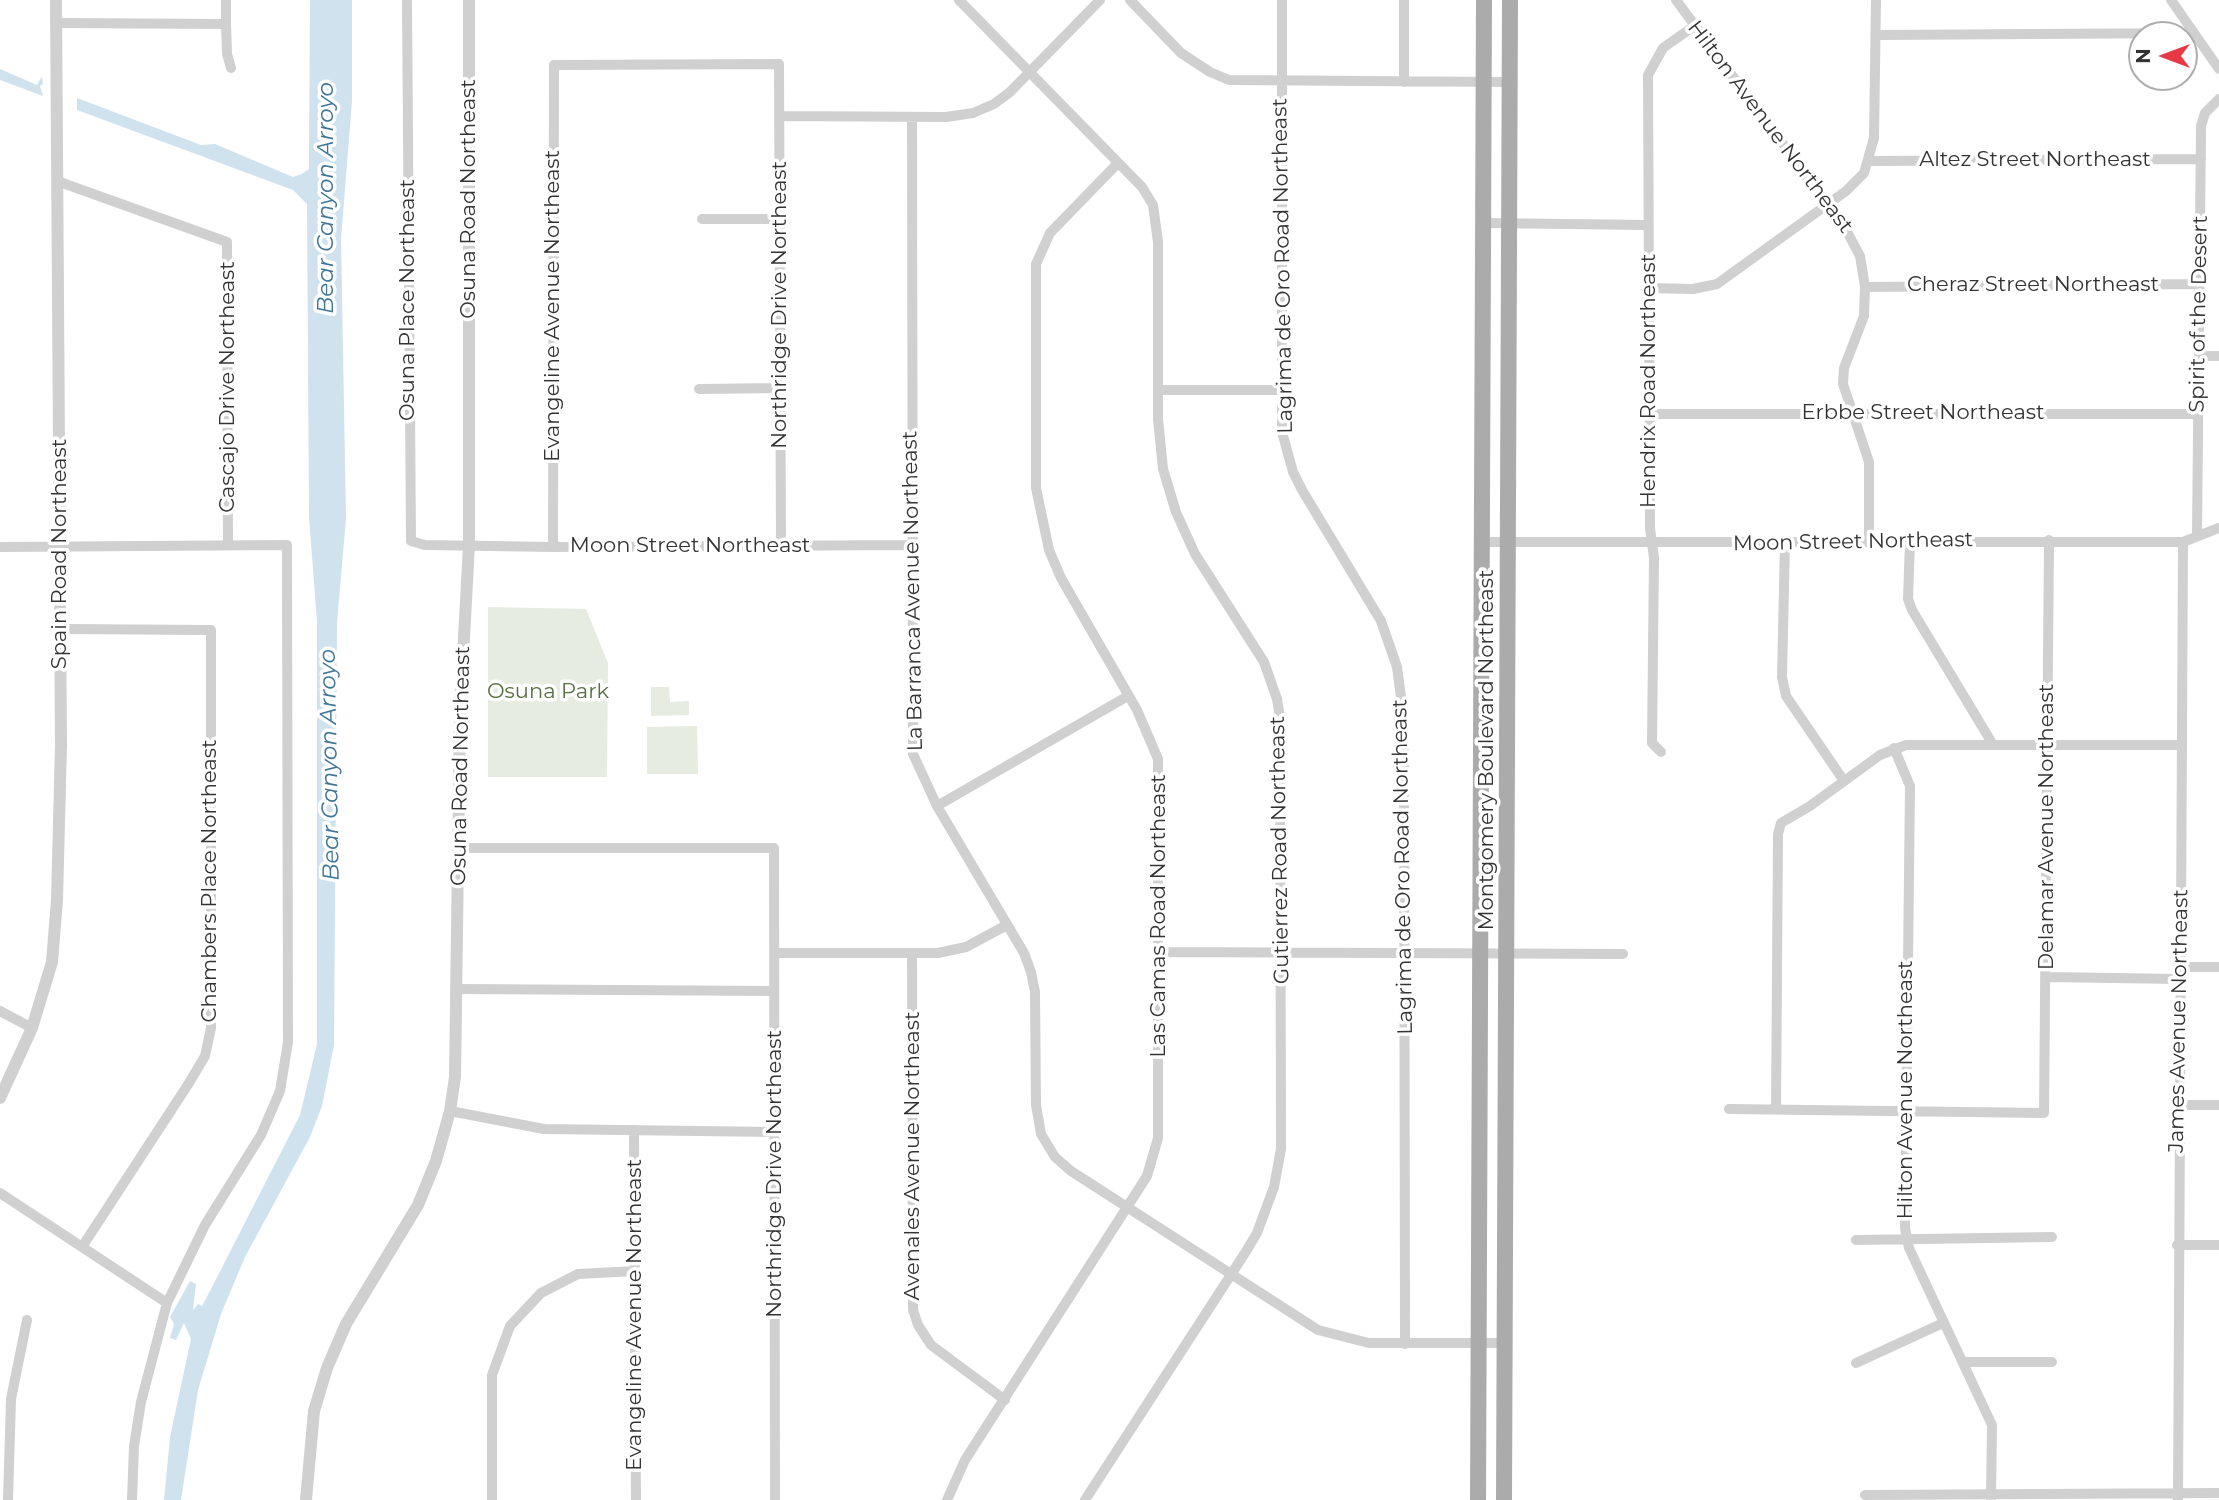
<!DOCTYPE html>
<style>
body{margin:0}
#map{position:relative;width:2219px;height:1500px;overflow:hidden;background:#fff;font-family:Montserrat,sans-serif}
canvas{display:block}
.north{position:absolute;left:2128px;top:21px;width:70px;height:70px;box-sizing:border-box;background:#fff;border:2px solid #adadad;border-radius:50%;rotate:270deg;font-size:19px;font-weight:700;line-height:28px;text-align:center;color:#333}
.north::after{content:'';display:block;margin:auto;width:24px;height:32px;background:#e63946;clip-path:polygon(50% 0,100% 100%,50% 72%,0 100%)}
</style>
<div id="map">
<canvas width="2219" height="1500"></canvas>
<div class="north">N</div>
</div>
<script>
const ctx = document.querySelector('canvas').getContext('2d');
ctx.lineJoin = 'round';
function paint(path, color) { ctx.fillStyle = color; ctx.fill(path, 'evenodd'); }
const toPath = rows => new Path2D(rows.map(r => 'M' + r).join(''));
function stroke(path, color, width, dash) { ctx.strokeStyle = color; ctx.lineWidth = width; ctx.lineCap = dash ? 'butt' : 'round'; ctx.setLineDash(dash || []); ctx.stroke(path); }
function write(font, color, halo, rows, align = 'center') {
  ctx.font = font + ' Montserrat,sans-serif'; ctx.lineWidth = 7; ctx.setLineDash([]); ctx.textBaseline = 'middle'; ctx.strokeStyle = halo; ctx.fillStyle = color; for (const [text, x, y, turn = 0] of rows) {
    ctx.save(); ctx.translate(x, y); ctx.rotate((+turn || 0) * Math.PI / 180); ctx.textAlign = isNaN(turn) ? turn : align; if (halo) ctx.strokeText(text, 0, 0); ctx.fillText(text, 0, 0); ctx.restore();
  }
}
paint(toPath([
 [488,607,586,609,608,663,607,777,488,777],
 [651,687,669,687,670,702,689,701,689,715,651,716],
 [697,726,698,774,647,774,647,727]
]), '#e6ecdf');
paint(toPath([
 [310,0,352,0,352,101,341,239,346,518,337,623,334,1045,322,1106,310,1137,245,1257,221,1314,198,1390,181,1500,164,1500,170,1437,191,1339,184,1323,176,1340,170,1338,174,1324,170,1317,190,1281,196,1284,193,1310,198,1304,202,1306,211,1289,300,1115,317,1044,317,622,309,517,307,204,293,190,77,110,77,98,201,145,215,144,293,177,302,174,309,169,309,157],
 [0,69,37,85,42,76,43,84,40,86,43,96,0,80]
]), '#cfe2ee');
stroke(toPath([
 [407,0,411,541,425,545,553,547,911,545],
 [959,0,1142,187,1153,205,1158,242,1158,419,1163,469,1176,512,1195,554,1264,662,1277,699,1280,718,1281,1149,1274,1187,1257,1233,1245,1253,1085,1500],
 [1130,0,1181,53,1210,72,1229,80,1509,82],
 [1282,0,1282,432,1293,472,1302,490,1381,621,1397,667,1404,720,1405,1344],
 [1676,0,1844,226,1860,256,1865,287,1864,316,1844,368,1843,384,1869,462,1869,541],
 [2171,0,2219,69],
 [56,23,226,24,226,0],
 [226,24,227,54,231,68],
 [1877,35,2194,33],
 [1404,82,1404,0],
 [779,116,946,117,973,113,994,104,1010,92,1100,0],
 [912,117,913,754,937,806,1024,953,1031,972,1035,992,1036,1105,1041,1134,1055,1157,1071,1171,1318,1330,1369,1343,1505,1343],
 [1870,161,2201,159],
 [57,181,227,242,228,545],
 [702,219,779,219],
 [1485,223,1648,225],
 [1865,287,2200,284],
 [1648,288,1693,289,1717,284,1846,191,1864,173,1874,138,1876,0],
 [2199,356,2219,356],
 [699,389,780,388],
 [1158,390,1281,390],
 [1649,414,2198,414],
 [2197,536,2201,126,2205,113,2219,99],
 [1910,541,1908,599,1912,610,1992,743],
 [1484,542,2183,542,2219,528],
 [1785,542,1782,677,1786,696,1844,781],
 [0,547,287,545,288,1042,280,1091,261,1135,205,1225,167,1303,141,1402,134,1446,132,1500],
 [553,547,554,65,779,64,781,546],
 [60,629,211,630,211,1028,205,1056,189,1083,82,1247],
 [1894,748,1910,786,1905,1228,1909,1248,1992,1425,1991,1500],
 [1661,752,1652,743,1654,558,1650,528,1648,75,1663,48,1694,26],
 [937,806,1128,696],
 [459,848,774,848,775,1500],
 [1160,952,1623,954],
 [775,953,938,953,966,947,1007,925],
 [912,953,913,1310,918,1325,931,1345,1005,1400],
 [2180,967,2219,967],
 [2046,977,2179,979],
 [458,989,774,991],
 [0,1011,32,1028],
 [2178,1105,2219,1105],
 [1729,1109,2044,1113,2049,540],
 [1776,1109,1778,834,1781,823,1810,806,1880,755,1906,745,2181,745],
 [450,1111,544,1129,775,1132],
 [634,1130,636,1500],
 [0,1193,167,1303],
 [1856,1240,2052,1237],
 [2177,1245,2219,1245],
 [1963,1362,2052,1362],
 [1856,1363,1943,1323],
 [1865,1495,2219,1493],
 [8,1500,11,1399,27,1320],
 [492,1500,492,1375,510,1326,541,1293,578,1274,636,1271],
 [947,1500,965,1460,1147,1176,1158,1138,1158,759,1137,710,1061,578,1049,550,1036,488,1036,264,1050,233,1118,163],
 [2178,1500,2183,542]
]), '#d0d0d0', 10);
stroke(toPath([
 [0,1098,32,1028,52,962,57,900,61,745,56,0],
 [306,1500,314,1411,327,1368,346,1324,418,1205,436,1161,450,1111,455,1077,460,712,469,545,469,0]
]), '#d0d0d0', 12);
stroke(toPath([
 [1478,1500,1484,0],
 [1504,1500,1510,0]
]), '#ababab', 16);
write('21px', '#333', '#fff', [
 ["Hilton Avenue Northeast",1770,127,53],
 ["Altez Street Northeast",2035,160],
 ["Osuna Road Northeast",469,199,-90],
 ["Lagrima de Oro Road Northeast",1283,266,-91],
 ["Cheraz Street Northeast",2033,285],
 ["Osuna Place Northeast",408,300,-90],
 ["Northridge Drive Northeast",780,305,-90],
 ["Evangeline Avenue Northeast",553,306,-90],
 ["Spirit of the Desert",2199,314,-89],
 ["Hendrix Road Northeast",1649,381,-90],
 ["Cascajo Drive Northeast",228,387,-90],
 ["Erbbe Street Northeast",1923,413],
 ["Moon Street Northeast",1853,542,-1],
 ["Moon Street Northeast",690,546],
 ["Spain Road Northeast",60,554,-90],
 ["La Barranca Avenue Northeast",913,591,-91],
 ["Montgomery Boulevard Northeast",1487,750,-90],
 ["Osuna Road Northeast",461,766,-89],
 ["Delamar Avenue Northeast",2047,827,-90],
 ["Gutierrez Road Northeast",1280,850,-91],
 ["Lagrima de Oro Road Northeast",1403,867,-91],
 ["Chambers Place Northeast",210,881,-90],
 ["Las Camas Road Northeast",1159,916,-90],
 ["James Avenue Northeast",2179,1021,-89],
 ["Hilton Avenue Northeast",1906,1090,-90],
 ["Avenales Avenue Northeast",913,1156,-90],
 ["Northridge Drive Northeast",775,1174,-90],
 ["Evangeline Avenue Northeast",635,1315,-90]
]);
write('21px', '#56703f', '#fff', [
 ["Osuna Park",548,692]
]);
write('italic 23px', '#3f7597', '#fff', [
 ["Bear Canyon Arroyo",326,198,-90],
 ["Bear Canyon Arroyo",330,765,-91]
]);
</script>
